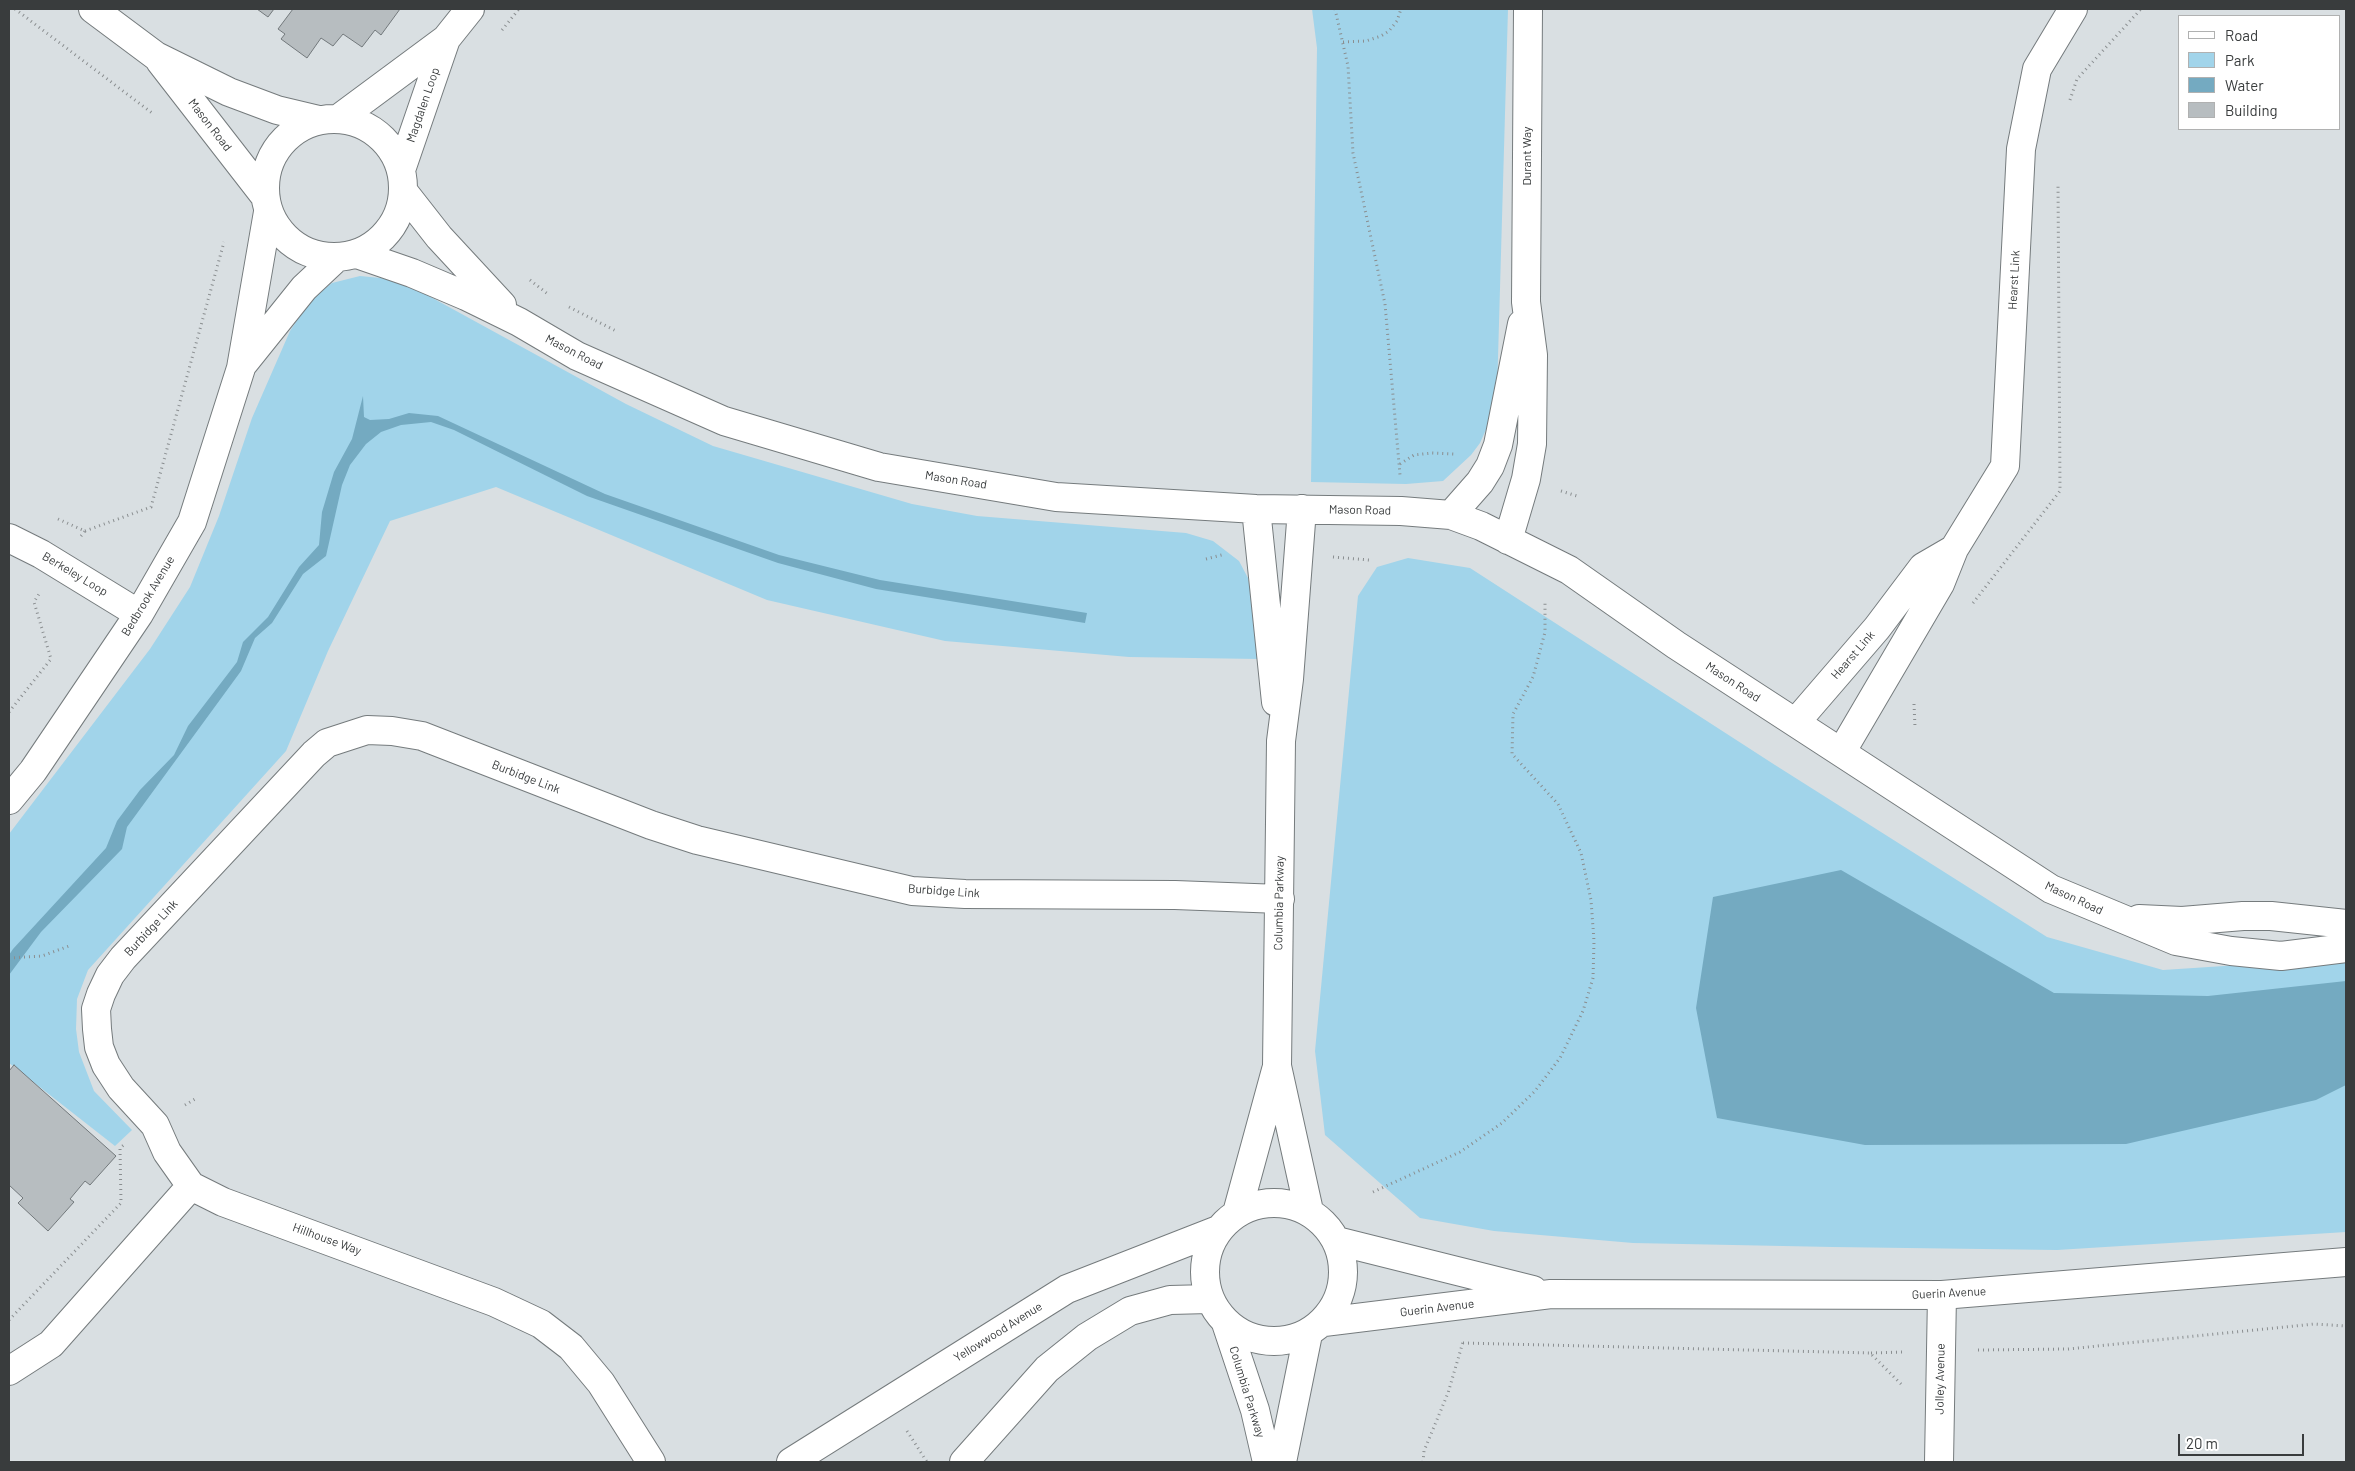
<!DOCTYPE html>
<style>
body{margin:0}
#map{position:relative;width:2355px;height:1471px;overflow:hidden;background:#d9dfe2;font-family:Barlow,sans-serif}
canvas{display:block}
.frame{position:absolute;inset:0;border:10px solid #393c3d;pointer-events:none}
.legend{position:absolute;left:2178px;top:15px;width:162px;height:115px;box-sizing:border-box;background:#fff;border:1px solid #b0b1b1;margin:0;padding:6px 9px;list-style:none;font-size:15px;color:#393c3d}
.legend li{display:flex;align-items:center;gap:10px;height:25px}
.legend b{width:25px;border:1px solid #b0b1b1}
.scale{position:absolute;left:2178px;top:1434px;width:126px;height:22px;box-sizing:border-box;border:2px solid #393c3d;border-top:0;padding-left:6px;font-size:15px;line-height:18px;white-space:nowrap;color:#393c3d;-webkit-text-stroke:4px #fff;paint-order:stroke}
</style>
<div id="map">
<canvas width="2355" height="1471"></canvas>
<div class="frame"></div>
<ul class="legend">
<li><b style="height:6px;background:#fff"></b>Road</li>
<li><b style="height:14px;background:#a1d4ea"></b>Park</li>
<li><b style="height:14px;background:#74aac1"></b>Water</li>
<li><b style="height:14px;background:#b7bdc0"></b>Building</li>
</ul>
<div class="scale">20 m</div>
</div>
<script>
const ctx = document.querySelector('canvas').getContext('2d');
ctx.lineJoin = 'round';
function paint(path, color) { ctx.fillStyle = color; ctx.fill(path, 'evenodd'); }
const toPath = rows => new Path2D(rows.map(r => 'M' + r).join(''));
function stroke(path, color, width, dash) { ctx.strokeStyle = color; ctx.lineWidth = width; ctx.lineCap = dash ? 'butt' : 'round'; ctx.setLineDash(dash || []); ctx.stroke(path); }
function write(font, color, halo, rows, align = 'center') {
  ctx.font = font + ' Barlow,sans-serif'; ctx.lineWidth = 4; ctx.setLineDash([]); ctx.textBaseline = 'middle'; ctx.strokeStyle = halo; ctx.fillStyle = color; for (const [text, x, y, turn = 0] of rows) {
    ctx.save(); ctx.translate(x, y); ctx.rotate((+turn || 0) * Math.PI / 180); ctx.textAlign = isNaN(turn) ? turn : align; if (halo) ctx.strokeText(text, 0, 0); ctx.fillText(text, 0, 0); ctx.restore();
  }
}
paint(toPath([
 [1312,9,1508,9,1497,393,1488,425,1480,443,1471,455,1443,481,1406,484,1311,482,1317,48],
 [360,276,391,279,427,295,626,404,713,446,912,504,977,516,1186,533,1213,541,1239,561,1248,578,1255,610,1259,659,1129,657,945,641,767,600,496,487,390,521,328,651,286,751,88,970,77,999,76,1029,79,1052,94,1091,132,1130,115,1146,9,1063,9,834,150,649,190,587,219,516,252,418,290,331,311,299,332,283],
 [1408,558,1470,568,1775,765,2047,937,2163,970,2346,958,2346,1232,2057,1250,1833,1247,1633,1243,1494,1231,1420,1218,1325,1135,1315,1051,1358,596,1377,567]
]), '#a1d4ea');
paint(toPath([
 [363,396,364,417,370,420,389,419,409,413,438,416,605,494,779,555,880,580,1087,613,1085,623,876,589,778,563,587,496,454,430,431,422,401,425,381,432,366,444,350,465,342,485,326,556,303,574,272,623,255,638,241,671,127,827,122,849,41,932,9,975,9,955,13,949,106,848,117,821,140,790,174,755,188,726,237,662,243,642,268,617,299,567,319,545,322,512,334,472,352,439],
 [1841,870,2054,993,2208,996,2346,981,2346,1085,2316,1100,2126,1144,1865,1145,1717,1118,1696,1008,1713,897]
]), '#74aac1');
const building = toPath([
 [257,9,274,9,268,17,257,9],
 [293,9,400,9,381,35,375,30,362,47,343,34,333,46,321,38,307,58,281,39,285,34,278,29,293,9],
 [14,1065,116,1156,90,1185,85,1181,70,1199,74,1202,48,1231,18,1203,23,1198,9,1185,9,1071,14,1065]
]);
paint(building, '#b7bdc0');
stroke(building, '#72787b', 1);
const minor = toPath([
 [93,9,156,56,229,92,277,110,319,120],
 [160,61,264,195],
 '265 188a69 69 0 1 1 138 0a69 69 0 1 1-138 0Z',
 [338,119,446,39,470,9],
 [401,170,446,39],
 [403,191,439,237,502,305],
 [357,254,412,273,466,296,519,322,577,356,724,421,879,467,1056,497,1256,509,1401,511,1451,515,1481,526,1569,570,1676,645,2051,889,2176,941,2231,951,2281,956,2346,948],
 [243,364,304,288,336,258],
 [1256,509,1276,702],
 [1302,509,1289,679,1281,741,1277,1066,1309,1211],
 [1451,515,1480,482,1490,466,1498,445,1522,324],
 [9,538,41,554,139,614],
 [1508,540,1526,479,1532,444,1533,355,1526,302,1528,9],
 [1796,722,1877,628,1923,567,1954,549],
 [1842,751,1940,584,1954,549,2005,466,2021,149,2037,69,2073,9],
 [9,800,33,771,139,614,192,522,241,368,268,212],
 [2139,919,2182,921,2243,916,2271,916,2346,924],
 [191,1186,167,1152,155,1125,121,1088,106,1065,99,1047,97,1029,96,1009,101,994,110,975,123,958,314,754,327,743,367,730,392,731,422,736,651,825,697,840,912,891,965,894,1175,895,1280,899],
 '1205 1272a69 69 0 1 1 138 0a69 69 0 1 1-138 0Z',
 [1237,1213,1276,1070],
 [1337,1241,1533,1290],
 [1324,1322,1551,1294,1942,1295,2346,1262],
 [1226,1323,1255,1410,1267,1462],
 [9,1371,51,1344,191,1186,223,1202,494,1302,541,1324,571,1347,601,1383,651,1462],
 [791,1462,1067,1289,1218,1230],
 [964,1462,1047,1369,1087,1337,1130,1311,1170,1300,1209,1299],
 [1282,1462,1308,1334],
 [1939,1462,1942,1295]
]);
stroke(minor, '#757b7d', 30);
stroke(toPath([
 [15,9,152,113],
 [1335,9,1348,66,1353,153,1385,304,1400,475],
 [502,30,519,9],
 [1343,42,1366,41,1381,36,1389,31,1397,21,1401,9],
 [2070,100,2077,79,2141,9],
 [530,280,549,295],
 [569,307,618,332],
 [1400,464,1414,455,1432,453,1454,454],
 [1561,491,1577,496],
 [58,519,85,531,81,536],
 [85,531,151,507,224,242],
 [1333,557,1369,560],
 [1206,559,1225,554],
 [1973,603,2060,491,2058,184],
 [1914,704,1915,727],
 [9,712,51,659,34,602,39,594],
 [9,958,42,956,69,946],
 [185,1105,195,1099],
 [1373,1192,1460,1152,1502,1123,1535,1091,1560,1058,1583,1011,1593,978,1594,941,1591,900,1581,853,1558,804,1512,754,1513,714,1533,677,1545,632,1545,600],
 [9,1320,121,1203,120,1148,125,1144],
 [1463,1343,1870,1353,1903,1386],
 [1978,1350,2068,1349,2314,1324,2346,1326],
 [1871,1353,1904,1352],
 [907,1431,927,1462],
 [1423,1462,1424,1451,1448,1393,1463,1342]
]), '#8a8e90', 3, [1, 4]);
stroke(minor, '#fff', 28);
write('12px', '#393c3d', '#fff', [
 ["Magdalen Loop",423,105,-71],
 ["Mason Road",210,125,52],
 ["Durant Way",1527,156,-90],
 ["Hearst Link",2014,280,-87],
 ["Mason Road",574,352,27],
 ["Mason Road",956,480,9],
 ["Mason Road",1360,510,1],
 ["Berkeley Loop",75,574,31],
 ["Bedbrook Avenue",148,596,-59],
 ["Hearst Link",1853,655,-49],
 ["Mason Road",1733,682,33],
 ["Burbidge Link",526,777,21],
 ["Burbidge Link",944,891,4],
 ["Mason Road",2074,898,25],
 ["Columbia Parkway",1279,903,-89],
 ["Burbidge Link",151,928,-47],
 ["Hillhouse Way",327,1239,20],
 ["Guerin Avenue",1949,1293,-3],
 ["Guerin Avenue",1437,1308,-7],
 ["Yellowwood Avenue",998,1332,-32],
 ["Jolley Avenue",1940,1379,-89],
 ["Columbia Parkway",1247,1392,73]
]);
</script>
